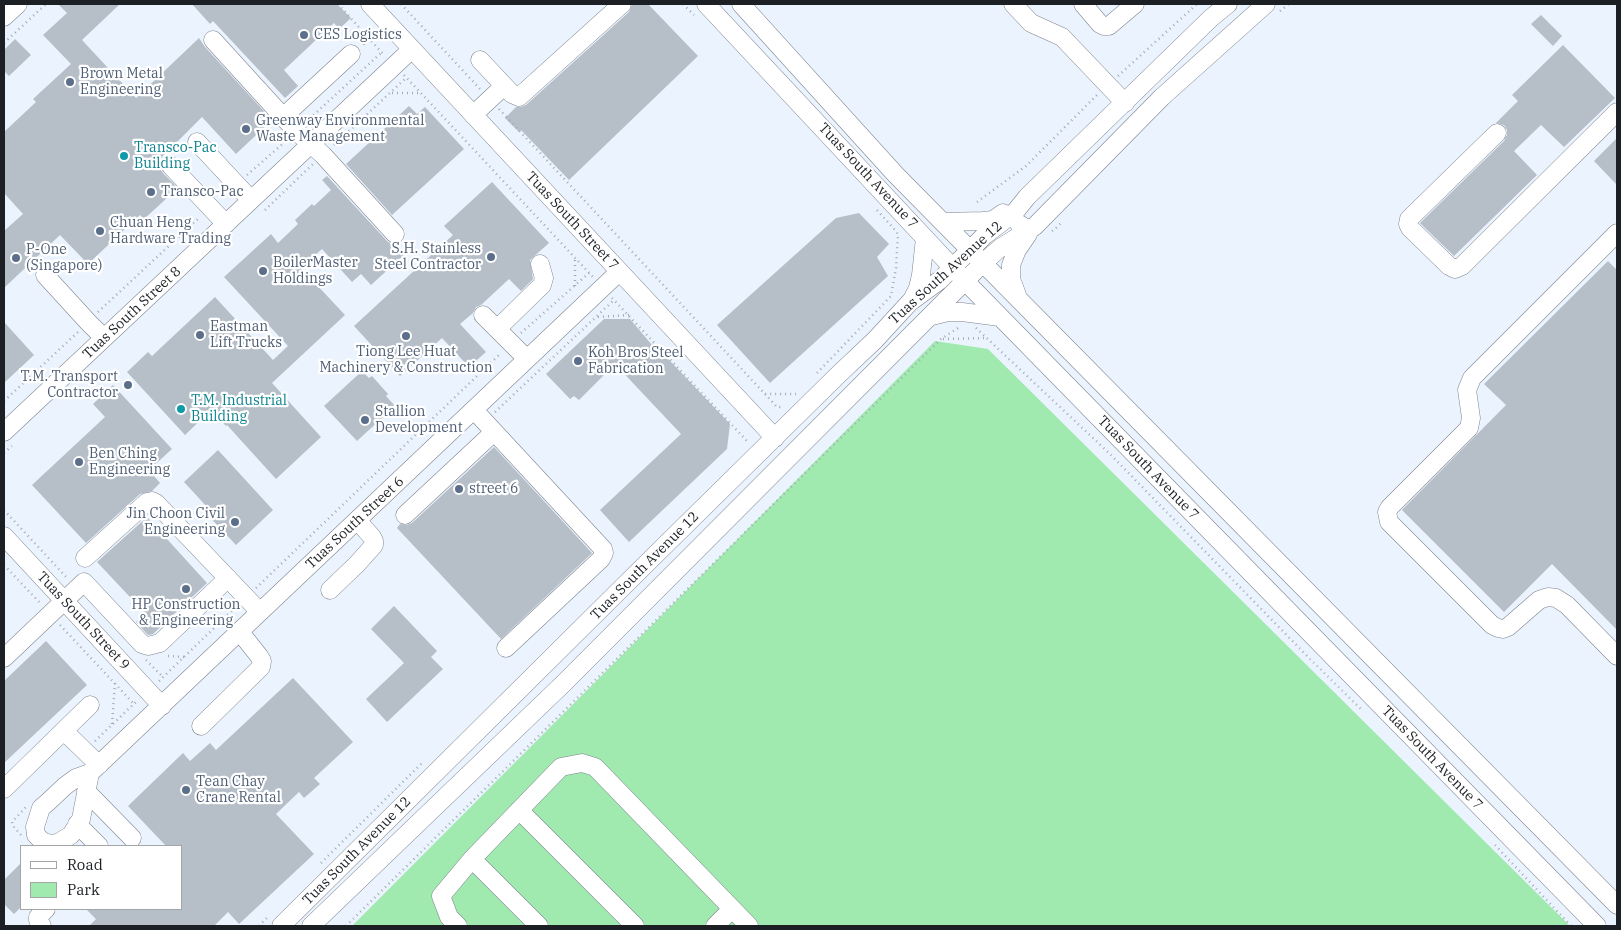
<!DOCTYPE html>
<style>
body{margin:0}
#map{position:relative;width:1621px;height:930px;overflow:hidden;background:#ebf3fe;font-family:"IBM Plex Serif",serif}
canvas{display:block}
.frame{position:absolute;inset:0;border:5px solid #1c1f23;pointer-events:none}
.legend{position:absolute;left:20px;top:845px;width:162px;height:65px;box-sizing:border-box;background:#fff;border:1px solid #a4a5a7;margin:0;padding:6px 9px;list-style:none;font-size:15px;color:#1c1f23}
.legend li{display:flex;align-items:center;gap:10px;height:25px}
.legend b{width:25px;border:1px solid #a4a5a7}
</style>
<div id="map">
<canvas width="1621" height="930"></canvas>
<div class="frame"></div>
<ul class="legend">
<li><b style="height:6px;background:#fff"></b>Road</li>
<li><b style="height:14px;background:#a0eaaf"></b>Park</li>
</ul>
</div>
<script>
const ctx = document.querySelector('canvas').getContext('2d');
ctx.lineJoin = 'round';
function paint(path, color) { ctx.fillStyle = color; ctx.fill(path, 'evenodd'); }
const toPath = rows => new Path2D(rows.map(r => 'M' + r).join(''));
function stroke(path, color, width, dash) { ctx.strokeStyle = color; ctx.lineWidth = width; ctx.lineCap = dash ? 'butt' : 'round'; ctx.setLineDash(dash || []); ctx.stroke(path); }
function write(font, color, halo, rows, align = 'center') {
  ctx.font = font + ' "IBM Plex Serif",serif'; ctx.lineWidth = 4.5; ctx.setLineDash([]); ctx.textBaseline = 'middle'; ctx.strokeStyle = halo; ctx.fillStyle = color; for (const [text, x, y, turn = 0] of rows) {
    ctx.save(); ctx.translate(x, y); ctx.rotate((+turn || 0) * Math.PI / 180); ctx.textAlign = isNaN(turn) ? turn : align; if (halo) ctx.strokeText(text, 0, 0); ctx.fillText(text, 0, 0); ctx.restore();
  }
}
paint(toPath([
 [935,341,988,349,1570,926,352,926]
]), '#a0eaaf');
paint(toPath([
 [58,4,120,4,82,40,136,98,199,38,205,47,272,120,236,154,202,117,156,163,163,173,178,188,144,219,140,215,88,264,60,235,4,288,4,231,23,214,4,193,4,132,36,102,33,99,71,64,43,35,67,13],
 [192,4,337,4,351,18,339,29,334,23,284,70,298,86,285,98,213,21,210,24],
 [632,4,648,4,698,56,569,180,521,130,519,132,505,118,516,107,521,107,526,105,629,12],
 [1541,15,1562,36,1553,46,1531,24],
 [15,39,31,55,9,76,4,71,4,50],
 [1563,45,1615,98,1564,147,1541,125,1514,151,1537,175,1454,256,1420,223,1504,141,1507,135,1507,130,1504,125,1496,123,1518,101,1512,95],
 [409,106,417,114,425,107,464,149,392,215,346,164],
 [1617,138,1617,185,1594,161],
 [327,176,387,241,391,244,396,244,405,254,371,285,361,274,352,282,322,249,301,268,345,315,272,383,321,437,276,479,227,425,226,426,211,410,185,435,127,372,148,352,152,356,215,297,273,360,288,346,224,277,271,234,278,243,298,224,295,220,312,204,314,206,331,190,322,180],
 [492,182,549,243,530,260,533,279,521,291,509,279,481,305,476,307,473,313,460,324,486,352,469,367,442,338,400,376,354,326,453,235,444,226],
 [859,213,889,244,877,257,888,276,770,383,717,325,836,218],
 [1608,261,1617,270,1617,630,1552,564,1504,612,1402,510,1506,405,1484,384],
 [604,319,630,319,652,345,653,343,730,424,727,449,629,542,600,510,681,434,615,364,579,400,574,396,570,399,546,374],
 [4,322,34,355,4,383],
 [362,371,369,378,372,376,388,394,386,396,395,406,357,441,324,406],
 [113,385,172,449,149,470,160,483,152,491,140,494,86,543,32,485,105,417,93,404],
 [494,447,592,553,501,639,397,528,400,524,407,525,412,523],
 [218,450,273,510,236,545,204,511,208,508,184,482],
 [147,517,207,583,153,634,148,635,136,622,145,613,97,562],
 [394,606,437,651,431,657,443,669,387,722,366,699,404,663,371,629],
 [46,641,87,685,4,763,4,681],
 [293,678,353,742,314,778,320,784,304,798,299,792,276,814,314,854,239,924,228,912,214,926,89,926,96,919,86,909,181,909,181,846,166,846,128,806,183,753,190,761,210,743,216,750],
 [21,863,21,907,14,914,4,904,4,880]
]), '#b6bec8');
const minor = toPath([
 [370,4,775,438],
 [706,4,966,282,1597,926],
 [741,4,896,175,1617,905],
 [1013,4,1031,23,1062,37,1125,103],
 [1083,4,1100,24,1104,26,1109,26,1135,4],
 [4,17,18,4],
 [213,40,296,131,323,155,395,234],
 [480,60,512,94,519,97,622,4],
 [473,115,504,86],
 [283,117,351,54],
 [1497,133,1409,219,1408,224,1410,228,1449,266,1455,269,1462,266,1617,112],
 [197,142,251,200],
 [171,166,226,224],
 [943,222,983,221,993,220,1003,213],
 [1019,224,1029,230,1035,226,1162,97,1266,4],
 [1617,233,1472,378,1467,390,1471,418,1469,428,1390,507,1387,512,1389,522,1492,625,1498,628,1503,629,1508,627,1539,600,1548,597,1556,598,1567,605,1617,656],
 [45,275,88,322,104,338],
 [1017,295,1011,279,1011,265,1017,250,1028,234],
 [912,300,918,288,921,275,925,238],
 [483,315,527,359],
 [932,316,948,312,962,312,1000,317],
 [497,329,542,285,544,278,540,264],
 [474,410,603,549,604,553,601,559,506,648],
 [4,432,412,49],
 [405,515,494,432],
 [4,536,162,706],
 [85,558,147,502,152,501,156,503,260,612],
 [330,590,357,564,374,545,374,541,372,537,357,520],
 [4,658,84,582,142,644,148,646,160,643,228,578],
 [201,726,261,667,262,661,259,656,240,632],
 [64,731,99,765],
 [90,773,81,819,71,835,58,843,49,844,42,841,36,835,35,827,41,808,48,802,65,786,76,778,90,773,619,272],
 [4,789,90,705],
 [86,791,132,838],
 [519,810,635,926],
 [77,824,99,846],
 [472,859,539,926],
 [42,926,38,920,38,917,46,909],
 [281,926,648,562,839,374,875,340,910,302,940,280,985,235,1015,212,1027,197,1211,18,1228,4],
 [311,926,565,682,983,263,1000,248,1029,230],
 [458,926,449,917,441,896,472,859,561,767,582,763,595,767,749,926],
 [715,926,732,909]
]);
stroke(minor, '#7c838c', 19);
stroke(toPath([
 [338,4,384,55],
 [401,4,480,89],
 [683,4,694,15],
 [1280,11,1289,4],
 [364,34,364,46],
 [4,43,46,4],
 [404,75,593,277],
 [1118,76,1197,4],
 [392,93,420,93],
 [499,109,765,394,796,394],
 [306,122,382,52],
 [334,145,406,78],
 [247,175,286,141],
 [977,202,1026,166,1097,95],
 [265,210,313,164],
 [1052,231,1055,229,1061,223],
 [575,286,575,259],
 [612,298,747,441,747,444],
 [98,312,200,217],
 [598,317,629,315],
 [976,328,1110,454,1310,659,1363,711],
 [521,333,589,273],
 [943,339,986,338],
 [817,373,891,296,896,268,898,235,896,231,876,209],
 [765,394,777,407,784,407],
 [4,401,78,332],
 [495,412,614,300],
 [4,453,12,446],
 [4,510,68,579],
 [4,565,41,604],
 [256,588,501,353],
 [60,625,134,704],
 [168,656,184,657],
 [146,660,163,677],
 [159,681,236,607],
 [112,724,115,683],
 [95,741,138,700],
 [21,835,13,826,12,822,26,807],
 [1495,845,1571,926],
 [321,863,422,763],
 [259,926,268,917],
 [346,926,941,339,958,328]
]), '#a3aab2', 2.5, [1, 4]);
stroke(minor, '#fff', 18);
for (const [x, y, r, color] of [
 [304,35,5,"#5c6f8a"],
 [70,82,5,"#5c6f8a"],
 [246,129,5,"#5c6f8a"],
 [124,156,5,"#0f9aa8"],
 [151,192,5,"#5c6f8a"],
 [100,231,5,"#5c6f8a"],
 [491,257,5,"#5c6f8a"],
 [16,258,5,"#5c6f8a"],
 [263,271,5,"#5c6f8a"],
 [200,335,5,"#5c6f8a"],
 [406,336,5,"#5c6f8a"],
 [578,361,5,"#5c6f8a"],
 [128,385,5,"#5c6f8a"],
 [181,409,5,"#0f9aa8"],
 [365,420,5,"#5c6f8a"],
 [79,462,5,"#5c6f8a"],
 [459,489,5,"#5c6f8a"],
 [235,522,5,"#5c6f8a"],
 [186,589,5,"#5c6f8a"],
 [186,790,5,"#5c6f8a"]
]) { const dot = new Path2D(); dot.arc(x, y, r, 0, 2 * Math.PI); ctx.fillStyle = color; ctx.fill(dot); stroke(dot, '#fff', 2); }
write('14px', '#4e5e75', '#fff', [
 ["CES Logistics",314,35],
 ["Brown Metal",80,74],
 ["Engineering",80,90],
 ["Greenway Environmental",256,121],
 ["Waste Management",256,137],
 ["Transco-Pac",161,192],
 ["Chuan Heng",110,223],
 ["Hardware Trading",110,239],
 ["S.H. Stainless",481,249,"right"],
 ["Steel Contractor",481,265,"right"],
 ["P-One",26,250],
 ["(Singapore)",26,266],
 ["BoilerMaster",273,263],
 ["Holdings",273,279],
 ["Eastman",210,327],
 ["Lift Trucks",210,343],
 ["Tiong Lee Huat",406,352,"center"],
 ["Machinery & Construction",406,368,"center"],
 ["Koh Bros Steel",588,353],
 ["Fabrication",588,369],
 ["T.M. Transport",118,377,"right"],
 ["Contractor",118,393,"right"],
 ["Stallion",375,412],
 ["Development",375,428],
 ["Ben Ching",89,454],
 ["Engineering",89,470],
 ["street 6",469,489],
 ["Jin Choon Civil",225,514,"right"],
 ["Engineering",225,530,"right"],
 ["HP Construction",186,605,"center"],
 ["& Engineering",186,621,"center"],
 ["Tean Chay",196,782],
 ["Crane Rental",196,798]
], 'left');
write('14px', '#0d838f', '#fff', [
 ["Transco-Pac",134,148],
 ["Building",134,164],
 ["T.M. Industrial",191,401],
 ["Building",191,417]
], 'left');
write('14px', '#1c1f23', '#fff', [
 ["Tuas South Avenue 7",868,176,47],
 ["Tuas South Street 7",572,221,47],
 ["Tuas South Avenue 12",946,273,-42],
 ["Tuas South Street 8",132,313,-43],
 ["Tuas South Avenue 7",1148,468,46],
 ["Tuas South Street 6",355,523,-43],
 ["Tuas South Avenue 12",645,566,-45],
 ["Tuas South Street 9",83,621,47],
 ["Tuas South Avenue 7",1432,758,46],
 ["Tuas South Avenue 12",357,851,-45]
]);
</script>
